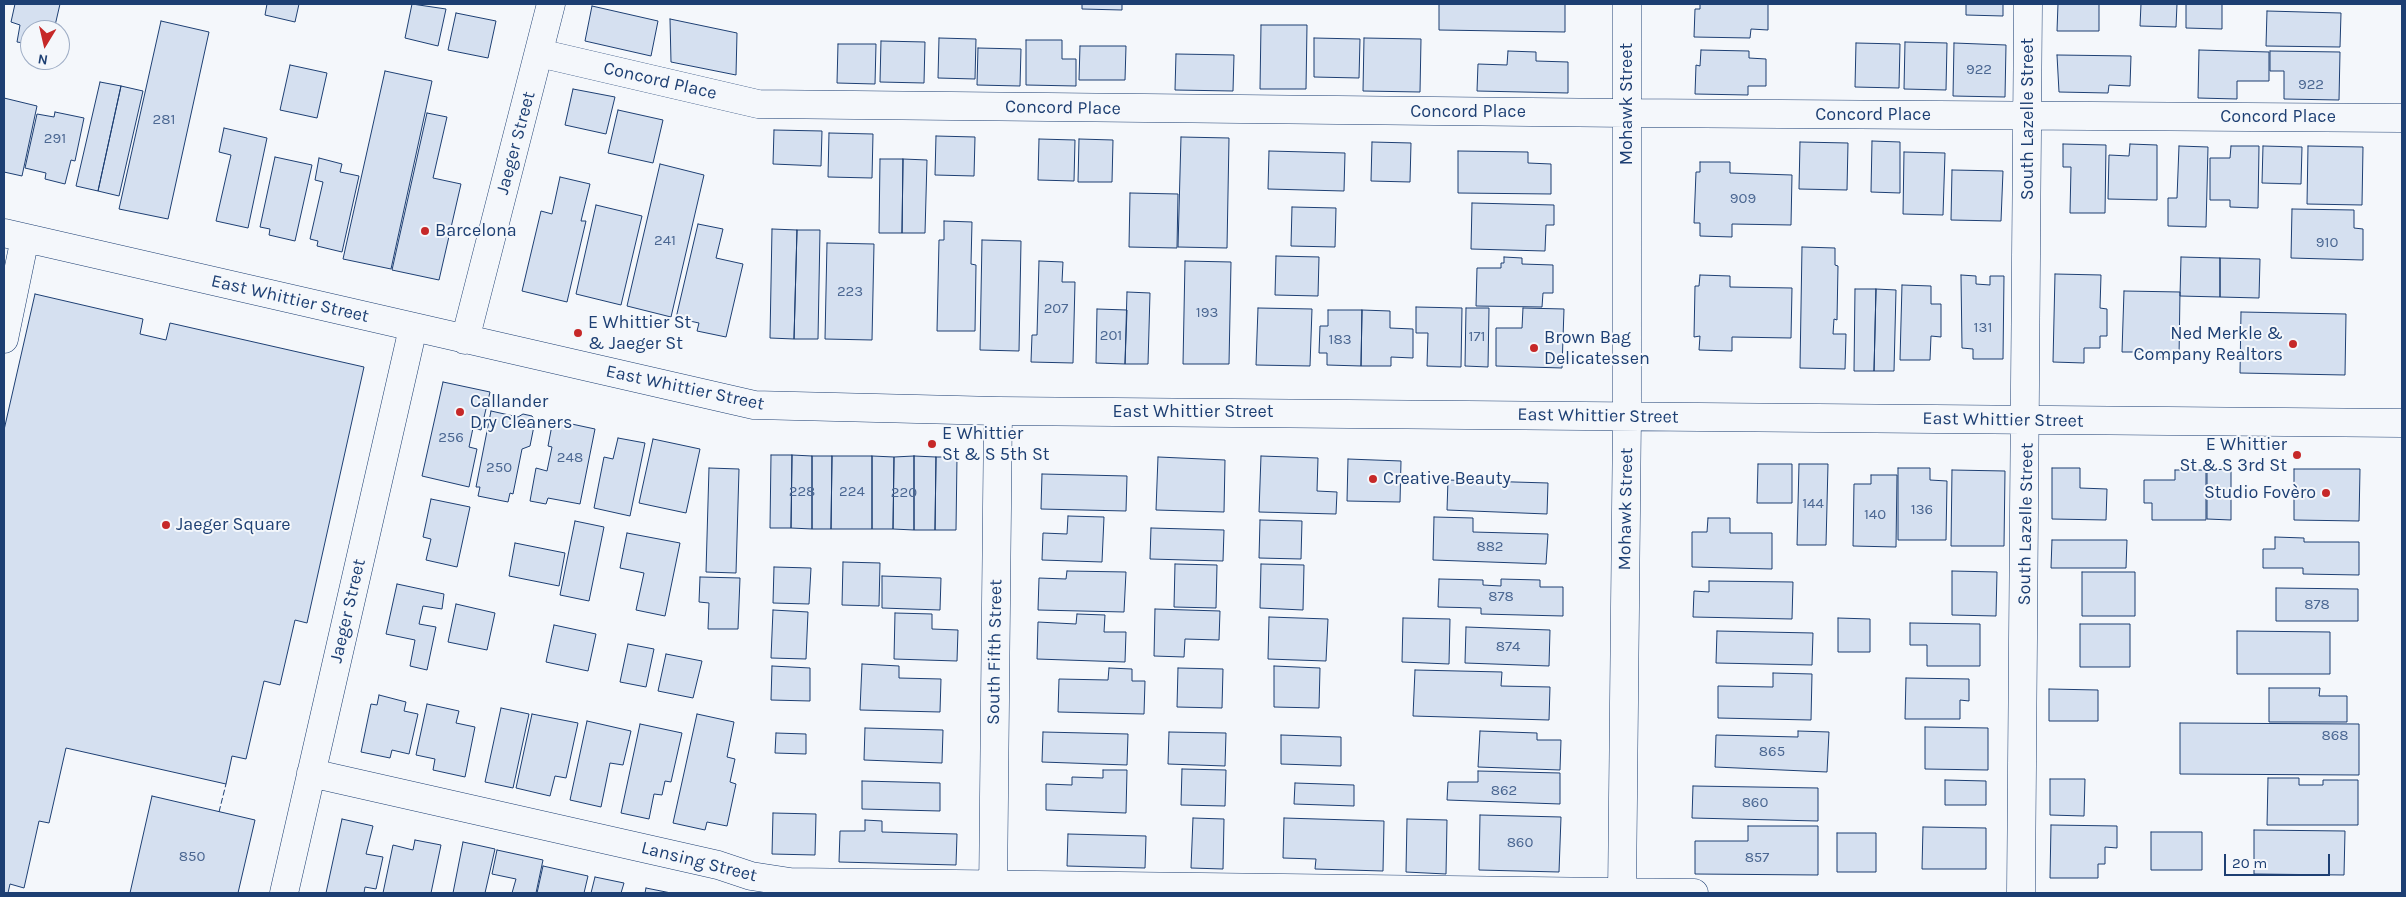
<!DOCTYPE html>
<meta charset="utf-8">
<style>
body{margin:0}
#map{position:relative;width:2406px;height:897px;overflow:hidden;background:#f4f7fb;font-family:Karla,sans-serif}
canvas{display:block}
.frame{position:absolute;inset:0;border:5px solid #1d3f73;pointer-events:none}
.north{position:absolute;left:20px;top:20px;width:50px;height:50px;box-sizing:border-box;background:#f4f7fb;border:1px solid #9eadc5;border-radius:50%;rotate:189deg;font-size:14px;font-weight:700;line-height:20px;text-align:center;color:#1d3f73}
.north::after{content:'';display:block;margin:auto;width:18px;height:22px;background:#c62828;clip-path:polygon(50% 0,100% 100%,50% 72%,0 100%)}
.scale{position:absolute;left:2224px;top:854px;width:106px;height:22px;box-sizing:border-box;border:2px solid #1d3f73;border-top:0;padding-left:6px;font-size:15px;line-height:18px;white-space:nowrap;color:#1d3f73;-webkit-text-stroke:4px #f4f7fb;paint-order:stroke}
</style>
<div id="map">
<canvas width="2406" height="897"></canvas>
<div class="frame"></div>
<div class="north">N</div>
<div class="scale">20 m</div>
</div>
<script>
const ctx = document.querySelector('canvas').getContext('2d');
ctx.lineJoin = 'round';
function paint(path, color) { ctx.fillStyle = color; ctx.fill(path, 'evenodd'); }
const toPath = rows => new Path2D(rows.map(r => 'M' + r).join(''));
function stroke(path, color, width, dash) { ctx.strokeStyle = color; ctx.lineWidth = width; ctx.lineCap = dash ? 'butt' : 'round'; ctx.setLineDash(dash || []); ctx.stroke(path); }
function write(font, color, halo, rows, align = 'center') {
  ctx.font = font + ' Karla,sans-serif'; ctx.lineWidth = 4; ctx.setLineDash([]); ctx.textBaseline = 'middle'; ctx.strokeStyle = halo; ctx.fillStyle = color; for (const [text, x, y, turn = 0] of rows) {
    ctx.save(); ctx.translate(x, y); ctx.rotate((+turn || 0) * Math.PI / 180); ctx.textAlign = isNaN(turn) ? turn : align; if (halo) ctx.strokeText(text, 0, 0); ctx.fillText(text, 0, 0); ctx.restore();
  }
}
const building = toPath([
 [15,4,60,4,54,30,30,30,30,44,17,42,20,25,11,22,15,4],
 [267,4,299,4,295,22,265,15,267,4],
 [412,4,446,9,438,46,405,38,412,4],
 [1082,4,1122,4,1122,10,1082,9,1082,4],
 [1439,4,1565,4,1565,32,1439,30,1439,4],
 [1700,4,1768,4,1768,30,1751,29,1750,38,1694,37,1695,9,1700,9,1700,4],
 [1966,4,2003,4,2003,16,1966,15,1966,4],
 [2058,4,2099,4,2099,31,2057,31,2058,4],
 [2141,4,2177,4,2176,27,2140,26,2141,4],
 [2186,4,2222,4,2222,29,2186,28,2186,4],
 [592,6,658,21,651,56,585,41,592,6],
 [2267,11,2341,13,2340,47,2266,46,2267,11],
 [456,13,496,21,488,58,448,50,456,13],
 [670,19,737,33,736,75,671,62,670,19],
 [161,21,209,32,168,219,119,209,161,21],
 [1261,25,1307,25,1306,89,1260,89,1261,25],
 [939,38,976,39,975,79,938,78,939,38],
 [1314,38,1360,39,1359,78,1314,77,1314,38],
 [1364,38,1421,39,1420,92,1363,91,1364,38],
 [1026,40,1062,40,1062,59,1076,59,1076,86,1026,85,1026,40],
 [881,41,925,42,924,83,880,82,881,41],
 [1905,42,1947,43,1946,90,1904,89,1905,42],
 [1856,43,1900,44,1899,88,1855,87,1856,43],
 [1954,43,2006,45,2005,97,1953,96,1954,43],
 [838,44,876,44,875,84,837,83,838,44],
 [1080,46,1126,46,1125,80,1079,80,1080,46],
 [978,48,1021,49,1020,86,977,85,978,48],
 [1701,50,1749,51,1749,58,1766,59,1766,86,1748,86,1748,95,1695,94,1696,65,1700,66,1701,50],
 [2199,50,2269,52,2269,81,2237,81,2237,99,2198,98,2199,50],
 [1508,51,1536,52,1536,61,1568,62,1568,93,1477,91,1478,64,1507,65,1508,51],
 [2270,51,2340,52,2339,100,2284,99,2284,71,2270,71,2270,51],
 [1176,54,1234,55,1233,91,1175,90,1176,54],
 [2057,55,2131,56,2130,86,2109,85,2108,93,2059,92,2057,55],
 [290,65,327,73,317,118,280,110,290,65],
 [385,71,432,81,391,269,343,259,385,71],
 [100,82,121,86,98,191,76,186,100,82],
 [121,86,143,91,119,196,98,191,121,86],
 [573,89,615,97,606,134,565,125,573,89],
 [4,98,37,106,22,176,4,172,4,98],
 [618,110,663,120,653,163,608,153,618,110],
 [55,112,84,118,75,161,71,160,65,184,45,179,46,173,25,168,37,114,54,117,55,112],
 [427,113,447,117,433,178,461,184,439,280,392,270,427,113],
 [224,128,267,138,248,228,216,221,231,155,219,152,224,128],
 [774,130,822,131,821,166,773,164,774,130],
 [829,133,873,134,872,178,828,177,829,133],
 [936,136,975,137,974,176,935,175,936,136],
 [1181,137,1229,138,1227,248,1178,247,1181,137],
 [1039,139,1075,140,1074,181,1038,180,1039,139],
 [1079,139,1113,140,1112,182,1078,182,1079,139],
 [1872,141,1900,142,1900,193,1871,192,1872,141],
 [1372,142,1411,143,1410,182,1371,181,1372,142],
 [1800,142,1848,143,1847,190,1799,189,1800,142],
 [2063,144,2106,145,2105,213,2070,213,2071,167,2063,167,2063,144],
 [2130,144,2157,145,2157,200,2108,199,2109,155,2129,156,2130,144],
 [2179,146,2208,147,2206,227,2168,226,2168,198,2177,198,2179,146],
 [2231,146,2259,146,2258,208,2230,207,2230,200,2210,200,2210,158,2230,158,2231,146],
 [2263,146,2302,147,2301,184,2262,183,2263,146],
 [2308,146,2363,147,2362,205,2307,204,2308,146],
 [1269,151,1345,153,1344,191,1268,189,1269,151],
 [1458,151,1528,152,1528,163,1551,164,1551,194,1458,193,1458,151],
 [1904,152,1945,153,1943,215,1903,214,1904,152],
 [275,157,312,165,295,241,269,235,270,229,260,227,275,157],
 [319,158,342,164,340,172,359,176,342,252,317,246,318,241,310,239,323,182,315,180,319,158],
 [880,159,903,159,902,233,879,233,880,159],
 [903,159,927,160,925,233,902,233,903,159],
 [1700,162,1730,162,1730,173,1792,175,1791,225,1732,224,1732,237,1700,236,1700,223,1694,223,1696,172,1700,172,1700,162],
 [660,164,704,175,671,317,627,306,660,164],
 [1952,170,2003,171,2001,221,1951,220,1952,170],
 [560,177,590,184,581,221,586,221,567,302,522,291,541,211,552,214,560,177],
 [1130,193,1178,194,1177,248,1129,247,1130,193],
 [1472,203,1554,205,1554,225,1546,225,1545,251,1471,249,1472,203],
 [596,205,642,216,621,305,576,294,596,205],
 [1292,207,1336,208,1335,247,1291,246,1292,207],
 [2292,209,2354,210,2354,228,2363,229,2363,260,2291,258,2292,209],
 [944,221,972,222,971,264,976,265,975,331,937,331,939,240,944,240,944,221],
 [698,224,723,229,716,258,743,264,726,337,697,331,699,323,676,318,698,224],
 [772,229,797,230,794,339,770,338,772,229],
 [797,230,820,230,818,339,794,339,797,230],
 [982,240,1021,241,1019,351,980,350,982,240],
 [827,243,874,244,872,340,825,339,827,243],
 [1802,247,1835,248,1835,265,1838,266,1837,320,1834,319,1833,334,1846,334,1845,369,1800,368,1802,247],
 [1276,256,1319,257,1318,296,1275,295,1276,256],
 [1504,257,1522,258,1522,264,1553,265,1553,293,1543,293,1542,307,1476,306,1477,268,1501,268,1501,263,1504,263,1504,257],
 [2181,257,2220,258,2220,297,2180,296,2181,257],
 [2220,258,2260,259,2259,298,2220,297,2220,258],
 [1039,261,1063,262,1062,282,1075,282,1073,363,1031,362,1032,335,1037,335,1039,261],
 [1185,261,1231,262,1229,364,1183,364,1185,261],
 [2055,274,2101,275,2100,308,2107,309,2107,336,2100,336,2100,348,2084,348,2084,363,2053,362,2055,274],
 [1700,275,1730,276,1730,287,1792,288,1791,338,1732,337,1732,351,1699,350,1700,336,1694,337,1695,286,1699,286,1700,275],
 [1961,275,1976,276,1976,284,1990,285,1990,276,2004,276,2003,359,1973,359,1973,349,1962,348,1961,275],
 [1902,285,1931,286,1931,304,1941,304,1941,337,1931,336,1930,360,1900,360,1902,285],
 [1855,289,1876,289,1874,371,1854,371,1855,289],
 [1876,289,1896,290,1894,371,1874,371,1876,289],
 [2124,291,2180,292,2179,358,2147,357,2148,352,2122,352,2124,291],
 [1127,292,1150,293,1148,364,1125,364,1127,292],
 [35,294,143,319,140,334,166,340,170,323,364,367,307,623,295,620,280,685,264,681,246,759,232,756,226,784,66,748,49,823,39,821,24,888,10,884,8,893,4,893,4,430,35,294],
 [1416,307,1462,308,1461,367,1427,366,1428,333,1416,333,1416,307],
 [1258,308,1312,309,1310,366,1256,365,1258,308],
 [1466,308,1489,308,1488,367,1465,366,1466,308],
 [1523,308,1564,309,1562,368,1496,366,1496,328,1522,328,1523,308],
 [1097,309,1127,310,1125,364,1096,363,1097,309],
 [1328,310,1362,310,1361,366,1327,365,1327,353,1319,353,1320,326,1328,326,1328,310],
 [1362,310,1390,311,1390,328,1413,329,1413,358,1391,357,1391,366,1361,366,1362,310],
 [2241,312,2346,314,2345,375,2240,373,2241,312],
 [443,382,490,392,481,430,473,428,469,447,477,449,469,487,422,476,443,382],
 [491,411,518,417,523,414,532,416,535,421,530,446,522,449,513,494,510,493,508,502,478,496,480,487,476,487,491,411],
 [553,420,595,429,580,504,548,498,546,504,530,501,536,468,547,471,552,447,548,446,553,420],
 [618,438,645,443,630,516,594,508,604,457,613,459,618,438],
 [653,439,700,449,686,513,639,503,653,439],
 [771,455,792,455,791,528,770,528,771,455],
 [792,455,812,456,812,529,791,528,792,455],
 [812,456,832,456,831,529,812,529,812,456],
 [832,456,872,456,872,529,831,529,832,456],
 [872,456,894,457,893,529,872,529,872,456],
 [914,456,914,530,893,529,894,457,914,456],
 [914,456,936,457,935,530,914,530,914,456],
 [1261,456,1318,458,1317,491,1337,492,1336,514,1259,512,1261,456],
 [936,457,957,457,956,530,935,530,936,457],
 [1158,457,1225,460,1224,512,1156,510,1158,457],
 [1348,459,1401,461,1400,502,1347,501,1348,459],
 [1758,464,1792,464,1792,503,1757,503,1758,464],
 [1799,464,1828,464,1826,545,1797,545,1799,464],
 [709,468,739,469,736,573,706,572,709,468],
 [1898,468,1930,468,1930,480,1947,481,1946,540,1898,540,1898,468],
 [2052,468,2080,468,2080,488,2107,489,2106,520,2052,519,2052,468],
 [2231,469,2231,520,2207,519,2207,470,2231,469],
 [2294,469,2360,469,2359,521,2294,520,2294,469],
 [1952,470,2005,471,2004,546,1951,546,1952,470],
 [2175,470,2206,470,2206,520,2152,520,2152,503,2144,503,2144,480,2175,480,2175,470],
 [1042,474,1127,476,1126,511,1041,509,1042,474],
 [1871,475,1897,475,1896,547,1853,546,1854,484,1871,484,1871,475],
 [1448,480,1548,483,1547,514,1447,510,1448,480],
 [431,499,470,507,457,567,426,560,431,539,423,537,431,499],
 [1068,516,1104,517,1102,562,1042,560,1043,533,1067,534,1068,516],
 [1434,517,1473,518,1473,532,1548,534,1546,564,1433,560,1434,517],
 [1708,518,1730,518,1730,533,1772,533,1772,569,1692,567,1692,532,1707,532,1708,518],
 [1260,520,1302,521,1301,559,1259,558,1260,520],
 [575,521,604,527,589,601,560,595,575,521],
 [1151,528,1224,530,1223,561,1150,559,1151,528],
 [627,533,680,543,665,616,636,610,644,573,620,568,627,533],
 [2275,537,2304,538,2304,542,2359,542,2359,575,2303,574,2303,568,2263,568,2263,549,2275,549,2275,537],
 [2052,540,2127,540,2126,568,2051,568,2052,540],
 [515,543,565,553,559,586,509,576,515,543],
 [843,562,880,563,879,606,842,605,843,562],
 [1175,564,1217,565,1216,608,1174,607,1175,564],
 [1261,564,1304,565,1303,610,1260,608,1261,564],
 [774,567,811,568,809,604,773,603,774,567],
 [1067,571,1126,572,1124,612,1038,610,1039,578,1066,579,1067,571],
 [1952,571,1997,572,1996,616,1952,615,1952,571],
 [2082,572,2135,572,2135,616,2082,616,2082,572],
 [882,576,941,578,940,610,882,608,882,576],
 [700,577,740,578,738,629,708,629,709,603,699,602,700,577],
 [1439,579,1483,580,1483,585,1501,586,1501,579,1540,580,1540,587,1563,587,1563,616,1481,614,1481,608,1438,607,1439,579],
 [1709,581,1793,582,1792,619,1693,617,1694,591,1709,592,1709,581],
 [397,584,444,594,442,609,423,606,419,624,436,627,427,670,410,666,415,640,386,634,397,584],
 [2276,588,2358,589,2358,621,2276,621,2276,588],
 [456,604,495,613,487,650,448,642,456,604],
 [1155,609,1220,611,1219,640,1185,639,1184,657,1154,656,1155,609],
 [773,610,808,612,806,659,771,658,773,610],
 [895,613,932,614,932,629,958,630,957,661,894,659,895,613],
 [1077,614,1105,615,1104,632,1126,632,1125,662,1037,659,1038,622,1076,624,1077,614],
 [1269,617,1328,619,1326,661,1268,659,1269,617],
 [1403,618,1450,619,1449,664,1402,662,1403,618],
 [1838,618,1870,619,1870,652,1838,652,1838,618],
 [1910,623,1980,624,1980,666,1927,666,1927,645,1910,645,1910,623],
 [2080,624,2130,624,2130,667,2080,667,2080,624],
 [554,625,596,634,588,671,546,662,554,625],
 [1466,627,1550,630,1549,666,1465,663,1466,627],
 [1717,631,1813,633,1812,665,1716,663,1717,631],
 [2237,631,2330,632,2330,674,2237,674,2237,631],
 [628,644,654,649,646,687,620,682,628,644],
 [666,654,702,661,693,698,658,691,666,654],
 [862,664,899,666,899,678,941,679,940,712,860,710,862,664],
 [772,666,810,668,810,701,771,700,772,666],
 [1274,666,1320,668,1319,708,1274,707,1274,666],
 [1109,668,1132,669,1132,681,1145,681,1144,714,1058,712,1059,679,1108,680,1109,668],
 [1178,668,1223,669,1222,708,1177,707,1178,668],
 [1415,670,1502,672,1501,686,1550,687,1549,720,1413,716,1415,670],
 [1773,673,1812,674,1811,720,1718,718,1718,686,1773,687,1773,673],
 [1906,678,1969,679,1969,701,1960,700,1960,719,1905,719,1906,678],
 [2269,688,2320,688,2319,696,2347,696,2347,722,2269,722,2269,688],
 [2049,689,2098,690,2098,721,2049,721,2049,689],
 [379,695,406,702,404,711,418,714,409,754,392,750,390,758,361,752,371,704,377,705,379,695],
 [427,704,459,711,456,723,475,727,465,777,433,770,435,759,416,755,427,704],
 [501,708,529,714,513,788,485,782,501,708],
 [532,714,578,723,566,778,555,776,550,796,516,788,532,714],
 [697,714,734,722,727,757,735,759,730,782,736,784,727,826,707,822,705,830,673,823,697,714],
 [587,721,631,731,623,765,610,763,601,807,570,800,587,721],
 [2180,723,2359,724,2359,775,2180,774,2180,723],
 [640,724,682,733,671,782,665,781,662,795,654,794,649,819,621,813,640,724],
 [1925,727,1988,728,1988,770,1925,769,1925,727],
 [865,728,943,730,942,763,864,760,865,728],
 [1480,731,1537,733,1537,740,1561,740,1560,770,1478,767,1480,731],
 [1798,731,1829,732,1827,772,1715,767,1716,735,1798,737,1798,731],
 [1043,732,1128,734,1127,765,1042,762,1043,732],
 [1169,732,1226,733,1225,766,1168,764,1169,732],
 [776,733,806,734,806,754,775,753,776,733],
 [1281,735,1341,737,1341,766,1281,764,1281,735],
 [1182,769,1226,770,1225,806,1181,805,1182,769],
 [1103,770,1127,770,1126,813,1046,810,1046,784,1072,785,1072,777,1103,778,1103,770],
 [1478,771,1560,773,1560,804,1447,800,1448,782,1478,782,1478,771],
 [2268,778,2299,778,2299,785,2323,785,2323,780,2358,780,2358,825,2267,825,2268,778],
 [2050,779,2085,779,2084,816,2050,815,2050,779],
 [1945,780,1986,781,1986,805,1945,805,1945,780],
 [862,781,940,783,940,811,862,809,862,781],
 [1295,783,1354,785,1354,806,1294,804,1295,783],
 [1693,786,1818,788,1818,821,1692,818,1693,786],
 [152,796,255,820,238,893,130,893,152,796],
 [773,813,816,814,815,855,772,854,773,813],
 [1480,815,1561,817,1559,872,1479,870,1480,815],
 [1193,818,1224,819,1223,869,1191,868,1193,818],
 [1284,818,1384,821,1383,871,1315,869,1316,859,1283,858,1284,818],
 [342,819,373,826,366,854,383,857,376,889,365,887,364,893,326,893,342,819],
 [1407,819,1447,820,1446,874,1406,872,1407,819],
 [865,820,882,821,882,832,957,834,956,865,839,862,840,831,865,831,865,820],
 [2051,825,2117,826,2117,848,2105,847,2105,864,2098,864,2098,878,2050,878,2051,825],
 [1748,826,1818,826,1818,875,1695,874,1695,841,1748,841,1748,826],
 [1923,827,1986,828,1986,869,1922,869,1923,827],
 [2254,830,2345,831,2344,875,2254,874,2254,830],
 [2151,832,2202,832,2202,870,2151,870,2151,832],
 [1837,833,1876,833,1876,872,1837,872,1837,833],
 [1068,834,1146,836,1145,868,1067,866,1068,834],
 [415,840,441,845,431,893,383,893,393,845,413,850,415,840],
 [463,842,495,849,485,893,453,893,463,842],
 [497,850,543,860,536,893,512,893,516,879,492,874,497,850],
 [543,866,588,876,584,893,537,893,543,866],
 [595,877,624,883,621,893,591,893,595,877],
 [646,888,671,893,645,893,646,888]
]);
paint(building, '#d5e0f0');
stroke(building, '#1d3f73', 1);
const minor = toPath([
 [539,53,758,104,1627,113,2402,118],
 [4,233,754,405,998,411,2402,423],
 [4,339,25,238],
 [465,340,551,4],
 [311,773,718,865,751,876,790,882,1694,893],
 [284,893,413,328],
 [993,893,998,411],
 [1622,893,1627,416,1627,4],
 [2021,893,2028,4]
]);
stroke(minor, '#1d3f73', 29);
stroke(minor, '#f4f7fb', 28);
stroke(toPath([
 [219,812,226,784]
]), '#1d3f73', 1, [6, 2.5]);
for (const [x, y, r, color] of [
 [425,231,5,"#c62828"],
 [578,333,5,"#c62828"],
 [2293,344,5,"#c62828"],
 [1534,348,5,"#c62828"],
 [460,412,5,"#c62828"],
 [932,444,5,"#c62828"],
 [2297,455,5,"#c62828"],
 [1373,479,5,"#c62828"],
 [2326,493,5,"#c62828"],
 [166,525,5,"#c62828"]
]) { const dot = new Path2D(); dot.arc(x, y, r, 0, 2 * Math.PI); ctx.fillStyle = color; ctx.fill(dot); stroke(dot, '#f4f7fb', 2); }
write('15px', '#4b6792', null, [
 ["922",1979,70],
 ["922",2311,85],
 ["281",164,120],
 ["291",55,139],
 ["909",1743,199],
 ["241",665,241],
 ["910",2327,243],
 ["223",850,292],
 ["207",1056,309],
 ["193",1207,313],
 ["131",1983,328],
 ["201",1111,336],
 ["171",1477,337],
 ["183",1340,340],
 ["256",451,438],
 ["248",570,458],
 ["250",499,468],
 ["228",802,492],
 ["224",852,492],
 ["220",904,493],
 ["144",1813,504],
 ["136",1922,510],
 ["140",1875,515],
 ["882",1490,547],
 ["878",1501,597],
 ["878",2317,605],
 ["874",1508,647],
 ["868",2335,736],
 ["865",1772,752],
 ["862",1504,791],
 ["860",1755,803],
 ["860",1520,843],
 ["850",192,857],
 ["857",1757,858]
]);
write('18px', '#1d3f73', '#f4f7fb', [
 ["Concord Place",660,81,13],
 ["Mohawk Street",1627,104,-90],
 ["Concord Place",1063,108,1],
 ["Concord Place",1468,112],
 ["Concord Place",1873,115],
 ["Concord Place",2278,117],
 ["South Lazelle Street",2028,119,-90],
 ["Jaeger Street",516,143,-75],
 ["East Whittier Street",290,299,13],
 ["East Whittier Street",685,388,12],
 ["East Whittier Street",1193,412],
 ["East Whittier Street",1598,416,1],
 ["East Whittier Street",2003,420,1],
 ["Mohawk Street",1626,509,-89],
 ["South Lazelle Street",2026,524,-89],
 ["Jaeger Street",348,611,-77],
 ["South Fifth Street",995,652,-89],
 ["Lansing Street",699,862,14]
]);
write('18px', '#1d3f73', '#f4f7fb', [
 ["Barcelona",435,231],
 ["E Whittier St",588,323],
 ["& Jaeger St",588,344],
 ["Ned Merkle &",2283,334,"right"],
 ["Company Realtors",2283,355,"right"],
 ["Brown Bag",1544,338],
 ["Delicatessen",1544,359],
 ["Callander",470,402],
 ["Dry Cleaners",470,423],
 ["E Whittier",942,434],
 ["St & S 5th St",942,455],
 ["E Whittier",2287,445,"right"],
 ["St & S 3rd St",2287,466,"right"],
 ["Creative Beauty",1383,479],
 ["Studio Fovèro",2316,493,"right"],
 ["Jaeger Square",176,525]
], 'left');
</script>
